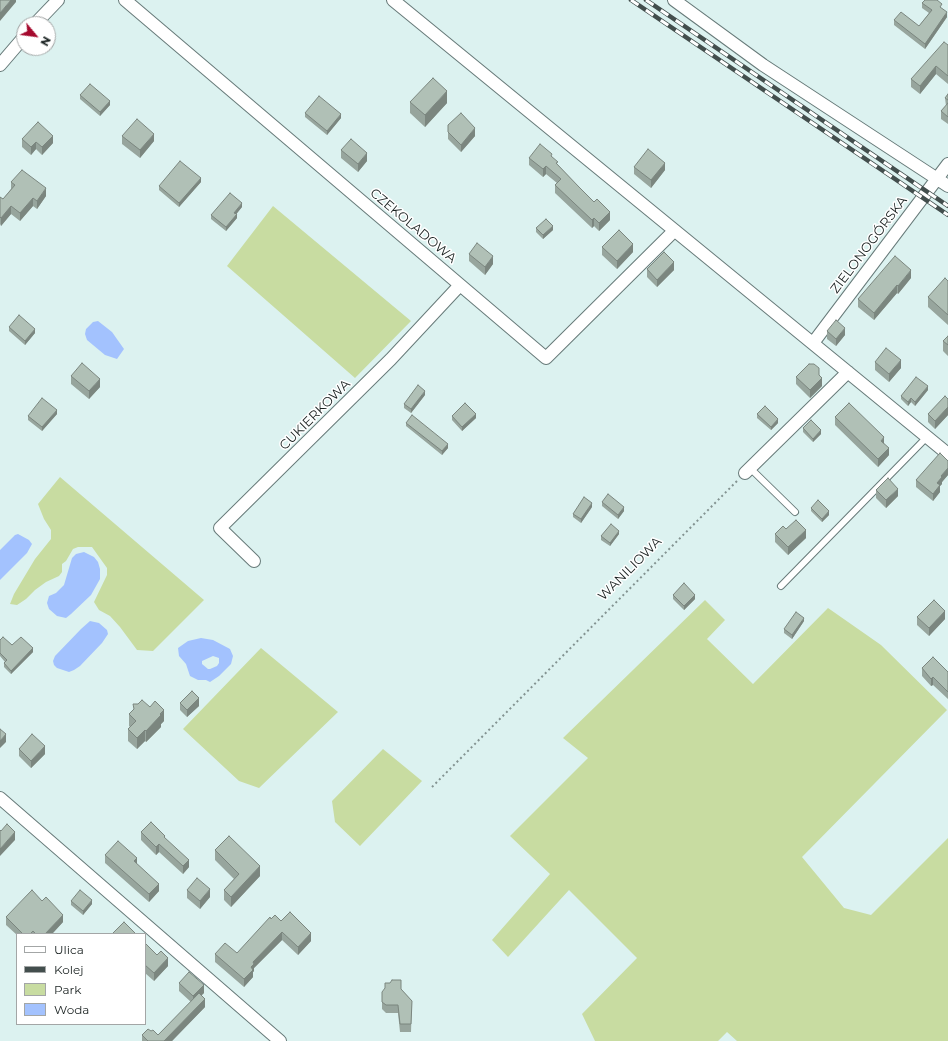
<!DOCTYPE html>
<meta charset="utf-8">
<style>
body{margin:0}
#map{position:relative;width:948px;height:1041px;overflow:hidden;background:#dcf2f0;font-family:Montserrat,sans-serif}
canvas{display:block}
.legend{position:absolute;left:16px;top:933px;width:130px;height:92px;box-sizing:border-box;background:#fff;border:1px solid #a3a6a6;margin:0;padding:5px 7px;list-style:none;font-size:12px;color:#192120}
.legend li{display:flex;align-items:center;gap:8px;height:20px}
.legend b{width:20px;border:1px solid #a3a6a6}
.north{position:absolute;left:16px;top:16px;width:40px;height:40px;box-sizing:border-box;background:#fff;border:1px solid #a3a6a6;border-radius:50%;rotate:119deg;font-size:11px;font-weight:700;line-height:16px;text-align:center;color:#192120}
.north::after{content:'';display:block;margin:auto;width:14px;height:18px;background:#a50a2e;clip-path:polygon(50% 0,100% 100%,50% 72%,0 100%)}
</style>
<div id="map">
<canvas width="948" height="1041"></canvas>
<ul class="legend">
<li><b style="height:5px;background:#fff"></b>Ulica</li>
<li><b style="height:5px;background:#434e4d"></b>Kolej</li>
<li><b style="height:11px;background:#c8dca1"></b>Park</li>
<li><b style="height:11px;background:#a3c2fe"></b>Woda</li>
</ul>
<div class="north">N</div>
</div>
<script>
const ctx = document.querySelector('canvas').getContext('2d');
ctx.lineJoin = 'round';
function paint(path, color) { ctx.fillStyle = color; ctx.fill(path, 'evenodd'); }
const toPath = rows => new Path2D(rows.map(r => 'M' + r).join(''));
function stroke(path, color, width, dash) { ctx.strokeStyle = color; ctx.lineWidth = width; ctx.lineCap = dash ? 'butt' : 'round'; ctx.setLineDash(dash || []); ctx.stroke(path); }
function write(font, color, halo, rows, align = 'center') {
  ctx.font = font + ' Montserrat,sans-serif'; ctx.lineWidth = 3; ctx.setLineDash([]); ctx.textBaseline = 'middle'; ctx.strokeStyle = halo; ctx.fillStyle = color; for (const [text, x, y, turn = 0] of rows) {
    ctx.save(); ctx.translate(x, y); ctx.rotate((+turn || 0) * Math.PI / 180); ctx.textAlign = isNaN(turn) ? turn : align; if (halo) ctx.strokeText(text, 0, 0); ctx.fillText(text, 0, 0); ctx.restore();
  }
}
paint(toPath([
 [273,206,411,321,355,378,227,266],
 [60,477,204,600,153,651,137,650,120,627,110,616,99,610,94,602,107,575,107,568,92,547,78,547,73,549,66,561,62,564,62,572,59,576,46,582,35,590,26,599,17,605,10,604,14,594,35,559,51,539,51,530,44,519,38,504],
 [705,600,725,620,707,639,753,684,828,608,881,645,947,710,802,857,844,908,871,915,948,838,948,1041,737,1041,727,1032,718,1041,595,1041,582,1014,637,958,569,890,508,957,492,940,550,874,510,836,588,758,563,738],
 [261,648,338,712,259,788,239,781,183,729],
 [383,749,422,781,360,846,335,822,332,801]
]), '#c8dca1');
paint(toPath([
 [98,321,112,332,124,349,117,359,105,355,87,340,85,334,86,329,93,322],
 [18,534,29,540,32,544,27,553,0,580,0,550,15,535],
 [84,552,94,557,98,562,100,569,100,579,91,595,71,614,66,618,57,616,49,609,47,603,49,596,56,593,64,585,72,558,76,554],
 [90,621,99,623,107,630,108,634,102,643,80,666,74,670,69,672,57,668,54,665,53,661,55,656,81,629],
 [201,638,213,640,230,649,233,656,231,664,219,676,210,682,206,680,198,680,190,676,186,664,179,656,178,648,188,641],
 [213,656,219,658,219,663,217,666,210,669,208,669,202,664,202,661]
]), '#a3c2fe');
const service = toPath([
 [750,468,795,512],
 [781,586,927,437]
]);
const minor = toPath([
 [125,0,546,358,674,231],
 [393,0,948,454],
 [674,0,763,65,948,186],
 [35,24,58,0],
 [0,65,24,37],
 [813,343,948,164],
 [745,473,848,372],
 [254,561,220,528,391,359,460,285],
 [0,798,280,1041]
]);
stroke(service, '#677a79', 8);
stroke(minor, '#677a79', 14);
stroke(toPath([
 [432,787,737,481]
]), '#839391', 2, [2, 3]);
stroke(service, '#fff', 6);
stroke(minor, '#fff', 12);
const rail = toPath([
 [631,0,948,215],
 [646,0,948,206]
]);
stroke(rail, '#434e4d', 4.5);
stroke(rail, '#fff', 3, [9]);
paint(toPath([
 [922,3,942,9,947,17,925,49,894,25,894,20,919,26,929,13,922,8],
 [948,45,948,84,936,74,920,94,911,87,911,79],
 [948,94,948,124,941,119,941,111,946,106,945,98],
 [80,95,110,105,100,116,80,99],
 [410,102,447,103,425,127,410,113],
 [305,113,341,118,327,135,305,117],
 [448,125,475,136,461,152,448,139],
 [122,136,154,141,140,158,122,144],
 [22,139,53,143,42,155,36,149,31,155,22,147],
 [341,150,367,161,358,172,341,158],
 [552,157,558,165,610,220,599,231,594,226,592,228,555,193,555,185,557,183,546,174,543,177,529,165,529,158],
 [634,167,665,170,651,188,634,174],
 [11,182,46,196,37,209,33,206,20,221,11,214,1,226,0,224,0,197,3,199,11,189],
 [201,182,179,207,159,190,159,186],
 [242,207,236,214,237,218,226,231,211,219,211,215],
 [536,228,553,230,543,239,536,232],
 [602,247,633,252,617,269,602,255],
 [469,254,493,264,485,275,469,261],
 [647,269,674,270,657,287,647,277],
 [911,278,898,294,897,293,874,320,858,307,858,299],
 [948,281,948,325,928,307,928,297],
 [9,327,35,333,25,345,9,331],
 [827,331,845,335,836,346,827,339],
 [948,336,948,356,943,351,943,341],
 [875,362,901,368,889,382,875,370],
 [819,375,822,386,810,398,796,384,796,377],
 [71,376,100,387,89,399,71,384],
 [928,390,915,406,911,402,908,406,901,399,901,396],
 [425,395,411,413,404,408,404,404],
 [948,399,948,415,935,429,928,422,928,414],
 [57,414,42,431,28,420,28,416],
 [757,414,778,423,771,430,757,418],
 [452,416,476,418,462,431,452,420],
 [835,417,884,443,889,455,878,467,835,425],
 [406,423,448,448,442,455,406,426],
 [803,428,821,434,813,442,803,432],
 [948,461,948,475,942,482,942,484,940,486,940,492,933,501,916,487,916,480],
 [876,490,898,496,886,508,876,498],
 [602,502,624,511,618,519,602,506],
 [592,507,581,523,573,517,573,514],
 [811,508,829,515,822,522,811,511],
 [786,529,806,538,788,555,775,542,775,534],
 [619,534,610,546,601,540,601,536],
 [673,595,695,599,684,610,673,599],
 [917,617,945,619,929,636,917,625],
 [804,621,792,639,784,633,784,629],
 [0,640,12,645,33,652,11,674,4,667,4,663,5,662,0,656],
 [922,668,948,672,948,699,933,685,931,686,922,676],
 [180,703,199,706,187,717,180,710],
 [129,714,164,721,161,724,161,727,146,742,145,741,137,749,128,741,128,729,130,727,129,726],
 [19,749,45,754,31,768,19,756],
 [141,832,165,838,189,867,183,874,159,852,156,855,141,840],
 [215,850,260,876,231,907,224,900,224,890,234,879,215,860],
 [105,855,137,864,159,891,149,902,105,863],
 [187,890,210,897,200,909,187,898],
 [71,901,92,904,83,915,71,905],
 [6,917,63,922,52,934,17,934,17,935,6,925],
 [271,919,281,921,311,941,298,955,282,940,254,968,254,971,253,972,253,977,244,987,215,962,215,954,237,953],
 [145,943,168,966,154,981,145,973],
 [179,983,204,993,201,995,205,1007,172,1041,142,1041,142,1035,151,1031,158,1035,191,1002,179,991],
 [401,989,412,1001,411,1032,400,1032,398,1013,386,1013,382,1009,382,992]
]), '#97a59d');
paint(toPath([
 [11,0,16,0,16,2,0,21,0,13],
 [947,12,947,17,925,49,925,44],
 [936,66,936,74,920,94,920,86],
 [447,91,447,103,425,127,425,115],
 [110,101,110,105,100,116,100,112],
 [341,114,341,118,327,135,327,131],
 [475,128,475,136,461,152,461,145],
 [154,134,154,141,140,158,140,150],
 [53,136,53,143,42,155,42,147],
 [36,142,36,149,31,155,31,147],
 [367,153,367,161,358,172,358,164],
 [665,163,665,170,651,188,651,180],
 [546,166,546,174,543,177,543,169],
 [201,178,201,182,179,207,179,203],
 [46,188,46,196,37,209,37,201],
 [33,198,33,206,20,221,20,213],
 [242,203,242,207,234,217,234,213],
 [11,206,11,214,1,226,1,218],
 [610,212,610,220,599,231,599,223],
 [237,214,237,218,226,231,226,227],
 [594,218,594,226,592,228,592,220],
 [553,226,553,230,543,239,543,235],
 [633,244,633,252,617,269,617,261],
 [493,256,493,264,485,275,485,267],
 [674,262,674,270,657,287,657,280],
 [911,270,911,278,898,294,898,286],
 [897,285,897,293,874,320,874,313],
 [845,328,845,335,836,346,836,339],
 [35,329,35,333,25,345,25,341],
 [901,360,901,368,889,382,889,374],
 [822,378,822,386,810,398,810,390],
 [100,379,100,387,89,399,89,391],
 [928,386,928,390,915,406,915,402],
 [425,391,425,395,411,413,411,409],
 [911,398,911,402,908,406,908,402],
 [948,407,948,415,935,429,935,421],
 [57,410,57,414,42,431,42,427],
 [476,414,476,418,462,431,462,427],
 [778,419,778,423,771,430,771,427],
 [821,430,821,434,813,442,813,439],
 [884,437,884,445,881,441],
 [448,444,448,448,442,455,442,451],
 [889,448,889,455,878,467,878,459],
 [948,468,948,475,942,482,942,484,940,486,940,492,933,501,933,494,937,483,941,476],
 [898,489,898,496,886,508,886,500],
 [592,503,592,507,581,523,581,519],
 [624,507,624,511,618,519,618,515],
 [829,511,829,515,822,522,822,519],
 [806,530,806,538,788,555,788,547],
 [619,531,619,534,610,546,610,543],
 [695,595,695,599,684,610,684,606],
 [945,611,945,619,929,636,929,628],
 [804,618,804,621,792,639,792,635],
 [33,648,33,652,11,674,11,671],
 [933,677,933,685,931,686,931,679],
 [199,698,199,706,187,717,187,710],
 [164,710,164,721,161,724,161,727,146,742,146,731],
 [145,730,145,741,137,749,137,738],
 [6,734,6,742,0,748,0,741],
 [45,746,45,754,31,768,31,761],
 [15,832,15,840,0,856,0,849],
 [159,844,159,852,156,855,156,847],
 [137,858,137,865,134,861],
 [189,860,189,867,183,874,183,866],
 [260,866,260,876,231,907,231,897],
 [159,884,159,891,149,902,149,894],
 [210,889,210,897,200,909,200,901],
 [92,900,92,904,83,915,83,911],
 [63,915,63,922,52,934,45,934],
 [282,932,282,940,254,968,254,971,253,972,253,977,244,987,244,979,251,967,253,962],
 [311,933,311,941,298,955,298,947],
 [168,958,168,966,154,981,154,973],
 [204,985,204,993,193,1004,193,996],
 [205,999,205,1007,172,1041,164,1041]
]), '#7b867f');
const building = toPath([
 [0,0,11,0,0,13,0,0],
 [925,0,937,0,942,4,940,7,947,12,925,44,894,20,901,12,919,26,932,10,922,3,925,0],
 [944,42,948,45,948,76,936,66,920,86,911,79,944,42],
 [433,78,447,91,425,115,410,102,433,78],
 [90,84,110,101,100,112,80,95,90,84],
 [948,94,948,100,945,98,948,94],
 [319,96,341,114,327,131,305,113,319,96],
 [948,103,948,117,941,111,948,103],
 [461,113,475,128,461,145,448,132,448,125,461,113],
 [137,119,154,134,140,150,122,136,137,119],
 [38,122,53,136,42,147,36,142,31,147,22,139,38,122],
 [351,139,367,153,358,164,341,150,351,139],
 [540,144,552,154,551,156,558,162,556,163,579,187,594,202,597,199,610,212,599,223,594,218,592,220,555,185,561,179,546,166,543,169,529,158,540,144],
 [648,149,665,163,651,180,634,167,648,149],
 [180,161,201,178,179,203,159,186,180,161],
 [22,170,46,188,37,201,33,198,20,213,11,206,1,218,0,217,0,197,3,199,15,185,11,182,22,170],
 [230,193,242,203,234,213,237,214,226,227,211,215,230,193],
 [546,219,553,226,543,235,536,228,546,219],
 [619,230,633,244,617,261,602,247,619,230],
 [477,243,493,256,485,267,469,254,477,243],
 [664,252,674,262,657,280,647,269,664,252],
 [895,256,911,270,898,286,897,285,874,313,858,299,895,256],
 [945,278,948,281,948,315,928,297,945,278],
 [19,315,35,329,25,341,9,327,19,315],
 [836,320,845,328,836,339,827,331,836,320],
 [948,336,948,345,943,341,948,336],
 [886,348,901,360,889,374,875,362,886,348],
 [82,363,100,379,89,391,71,376,82,363],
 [809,364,814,364,819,368,819,375,822,378,810,390,796,377,809,364],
 [916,377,928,386,915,402,911,398,908,402,901,396,916,377],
 [418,385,425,391,411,409,404,404,418,385],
 [945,396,948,399,948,407,935,421,928,414,945,396],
 [42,398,57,410,42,427,28,416,42,398],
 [465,403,476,414,462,427,452,416,465,403],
 [849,403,884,437,881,441,889,448,878,459,835,417,849,403],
 [765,406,778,419,771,427,757,414,765,406],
 [412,415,448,444,442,451,406,423,412,415],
 [811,420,821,430,813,439,803,428,811,420],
 [940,453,948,461,948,468,941,476,942,477,937,483,940,485,933,494,916,480,940,453],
 [888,478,898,489,886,500,876,490,888,478],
 [608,494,624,507,618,515,602,502,608,494],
 [584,497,592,503,581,519,573,514,584,497],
 [818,500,829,511,822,519,811,508,818,500],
 [796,520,806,530,788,547,775,534,783,526,786,529,796,520],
 [611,524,619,531,610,543,601,536,611,524],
 [684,583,695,595,684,606,673,595,684,583],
 [934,600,945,611,929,628,917,617,934,600],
 [796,612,804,618,792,635,784,629,796,612],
 [3,637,12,645,21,637,33,648,11,671,4,663,7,660,0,653,0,640,3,637],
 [933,657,948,672,948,692,933,677,931,679,922,668,933,657],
 [192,691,199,698,187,710,180,703,192,691],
 [142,700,150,707,155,701,164,710,160,714,161,715,146,731,145,730,137,738,128,729,136,721,129,714,134,709,133,704,138,704,142,700],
 [0,729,6,734,0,741,0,729],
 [32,734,45,746,31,761,19,749,32,734],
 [151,822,165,836,164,837,189,860,183,866,159,844,156,847,141,832,151,822],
 [7,824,15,832,0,849,0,830,1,831,7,824],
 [229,836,260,866,231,897,224,890,239,874,215,850,229,836],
 [118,841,137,858,134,861,159,884,149,894,105,855,118,841],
 [197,878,210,889,200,901,187,890,197,878],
 [32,890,42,901,46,897,63,915,45,934,36,934,33,931,30,934,23,934,6,917,32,890],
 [80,890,92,900,83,911,71,901,80,890],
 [290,912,311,933,298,947,282,932,253,962,254,964,251,967,253,970,244,979,215,954,225,943,237,953,270,917,271,919,275,915,281,921,290,912],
 [124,922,136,934,112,934,124,922],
 [145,943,157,955,161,951,168,958,154,973,145,965,145,943],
 [189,972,204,985,193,996,179,983,189,972],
 [392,980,401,980,401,989,412,1001,411,1024,400,1024,398,1005,386,1005,382,1002,382,992,385,988,385,983,390,983,392,980],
 [199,993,205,999,164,1041,148,1041,142,1035,148,1029,151,1031,153,1030,158,1035,199,993]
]);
paint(building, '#b0c0b6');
stroke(building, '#7b867f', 1);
write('13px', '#192120', '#fff', [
 ["CZEKOLADOWA",413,226,40],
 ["ZIELONOGÓRSKA",869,245,-53],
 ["CUKIERKOWA",315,415,-45],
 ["WANILIOWA",630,569,-45]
]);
</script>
